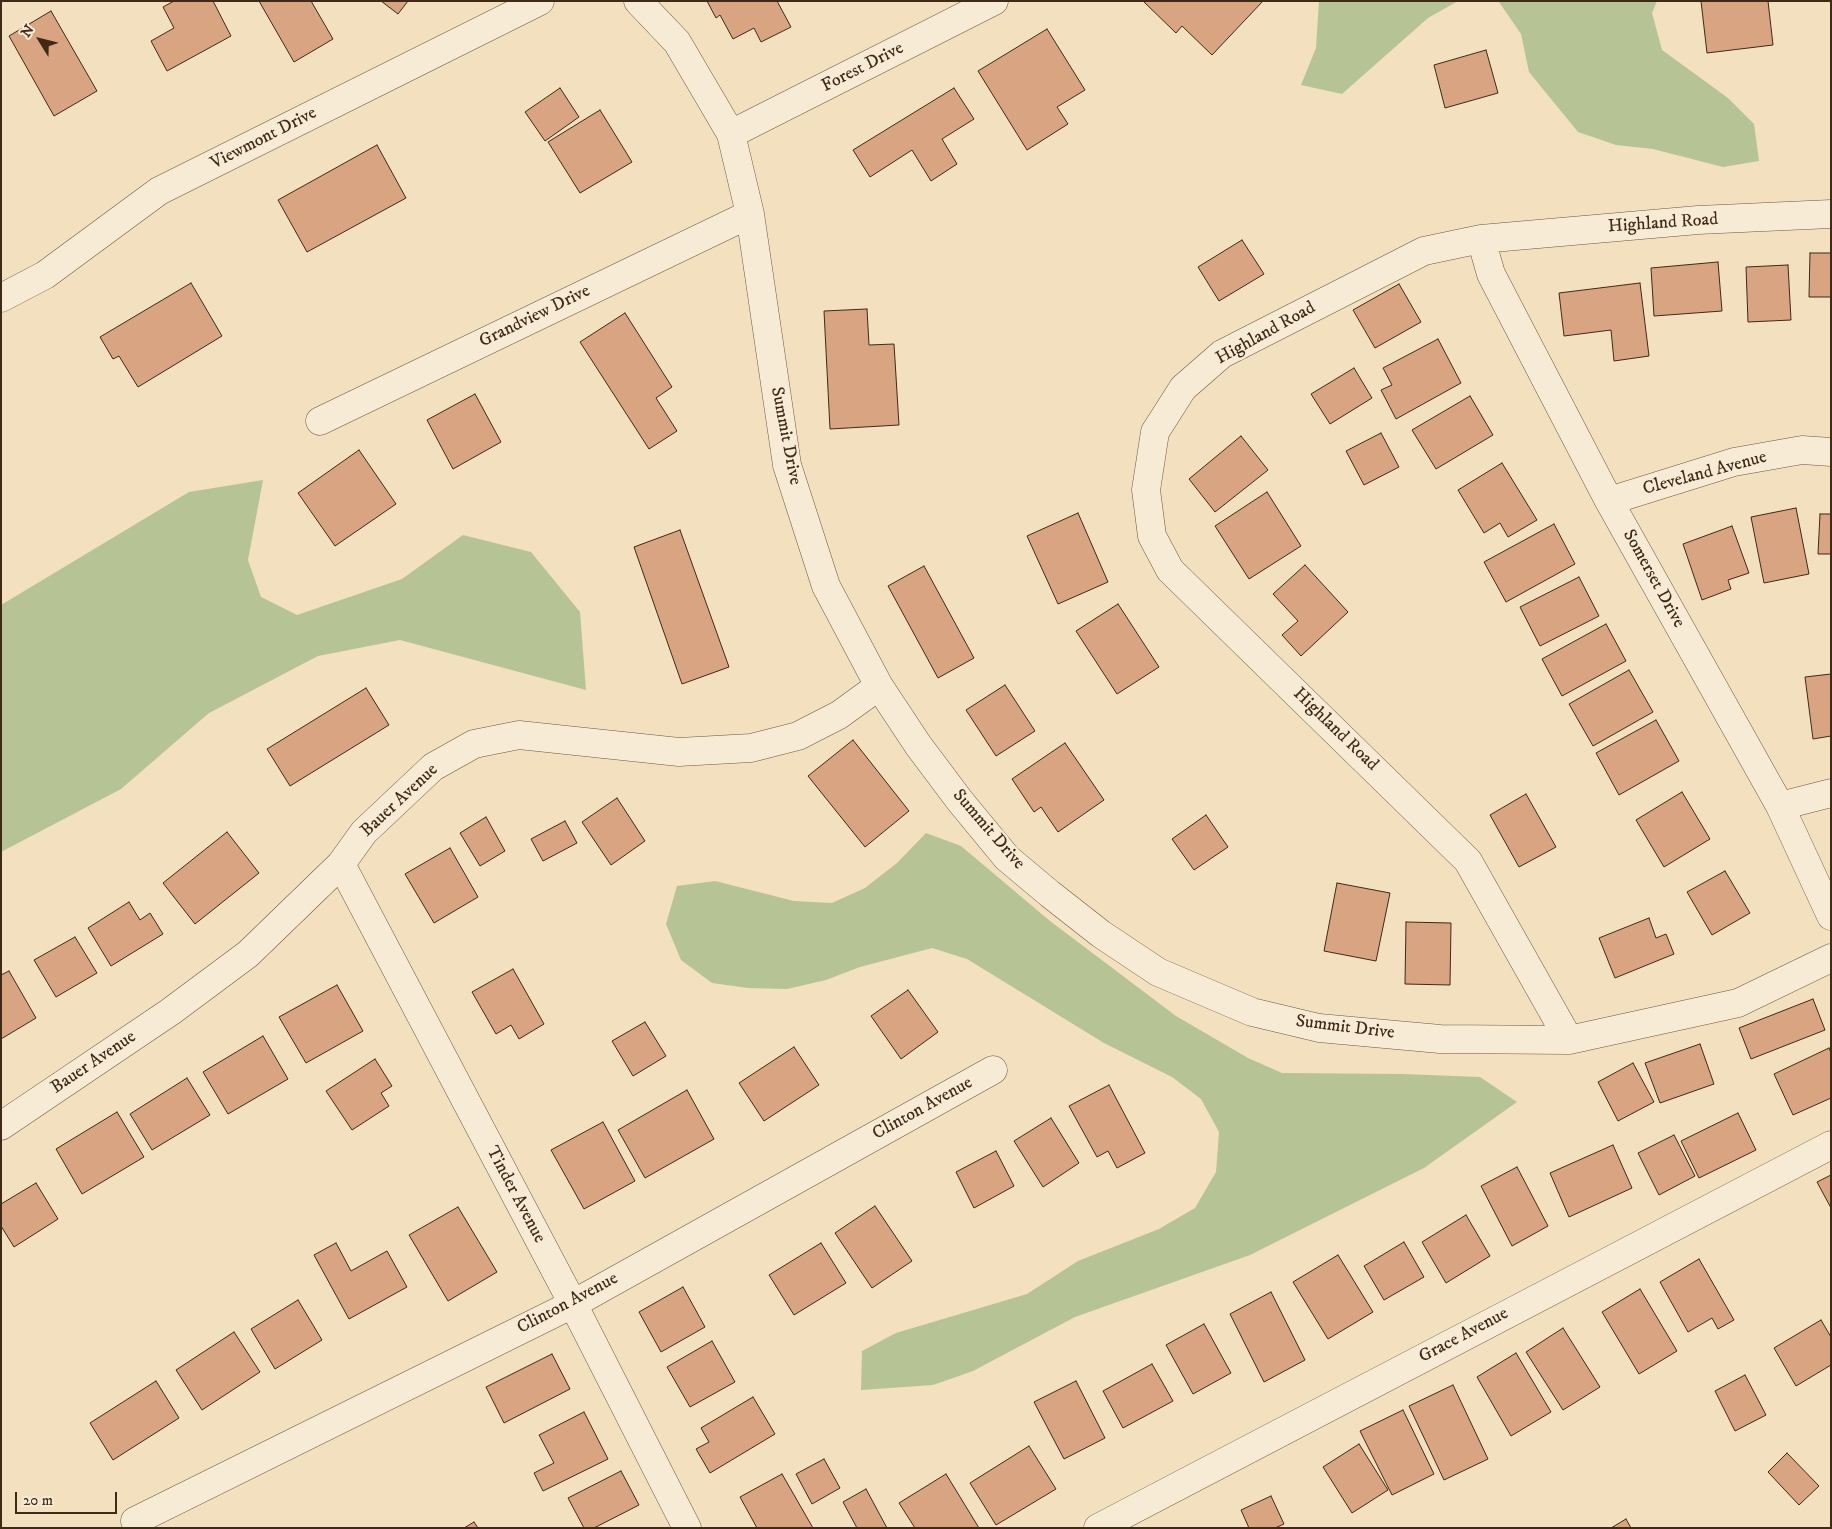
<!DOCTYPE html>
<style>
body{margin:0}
#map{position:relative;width:1832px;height:1529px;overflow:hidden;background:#f3e0be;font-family:"IM FELL DW Pica",serif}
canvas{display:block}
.frame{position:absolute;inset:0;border:2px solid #3f2917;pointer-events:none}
.north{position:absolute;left:15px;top:15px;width:50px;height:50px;-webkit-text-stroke:4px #f7ebd5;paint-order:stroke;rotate:306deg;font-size:14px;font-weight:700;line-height:20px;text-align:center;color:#3f2917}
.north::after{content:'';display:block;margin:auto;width:18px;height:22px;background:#3f2917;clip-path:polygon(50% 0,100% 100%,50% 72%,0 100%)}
.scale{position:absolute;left:15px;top:1492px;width:102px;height:22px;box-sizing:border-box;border:2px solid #3f2917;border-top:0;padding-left:6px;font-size:15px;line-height:18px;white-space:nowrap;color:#3f2917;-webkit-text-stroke:4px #f7ebd5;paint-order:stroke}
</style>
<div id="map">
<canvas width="1832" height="1529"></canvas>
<div class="frame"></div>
<div class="north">N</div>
<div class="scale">20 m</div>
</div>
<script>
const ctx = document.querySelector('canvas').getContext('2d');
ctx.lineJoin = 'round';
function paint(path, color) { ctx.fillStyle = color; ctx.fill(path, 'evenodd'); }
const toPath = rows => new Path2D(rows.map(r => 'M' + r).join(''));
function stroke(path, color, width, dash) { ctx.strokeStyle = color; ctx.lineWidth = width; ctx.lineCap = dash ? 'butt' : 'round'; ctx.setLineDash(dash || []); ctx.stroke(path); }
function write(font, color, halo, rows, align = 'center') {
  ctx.font = font + ' "IM FELL DW Pica",serif'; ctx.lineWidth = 4.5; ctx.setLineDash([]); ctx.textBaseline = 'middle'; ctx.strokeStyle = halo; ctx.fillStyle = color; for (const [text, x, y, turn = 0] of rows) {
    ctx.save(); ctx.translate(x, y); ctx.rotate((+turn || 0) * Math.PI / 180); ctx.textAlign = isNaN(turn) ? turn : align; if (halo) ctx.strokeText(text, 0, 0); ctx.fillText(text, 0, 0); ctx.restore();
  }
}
paint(toPath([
 [1319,1,1458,1,1428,18,1342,94,1301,85,1316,48],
 [1484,1,1657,1,1652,13,1662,50,1728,98,1754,124,1759,161,1723,167,1653,149,1616,145,1578,132,1529,72,1521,34,1499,2],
 [263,480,248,560,261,597,297,615,402,579,463,535,531,552,580,612,586,690,400,640,318,656,209,713,121,789,1,852,1,605,189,492],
 [926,833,961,846,1050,921,1176,1016,1248,1058,1282,1073,1402,1074,1480,1077,1517,1102,1424,1168,1250,1255,1075,1317,973,1371,933,1385,861,1390,862,1351,896,1333,1027,1294,1078,1261,1159,1229,1195,1208,1216,1172,1219,1132,1201,1099,1172,1077,1104,1043,967,959,932,948,860,967,826,980,787,989,748,988,712,983,681,960,666,924,677,886,715,881,794,901,832,903,865,888,897,863]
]), '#b6c395');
const building = toPath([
 [174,1,213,1,231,36,167,71,151,41,174,28,163,7,174,1],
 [259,1,311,1,333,39,294,62,259,1],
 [381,1,408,1,398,14,381,1],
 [707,1,777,1,791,27,761,42,754,28,733,39,720,15,716,18,707,1],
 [1143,1,1263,1,1212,55,1182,26,1176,33,1143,1],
 [1701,1,1768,1,1773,45,1707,53,1701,1],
 [51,11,97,91,54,116,9,36,51,11],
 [1047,29,1085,90,1057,107,1068,124,1027,150,978,71,1047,29],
 [1486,50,1498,93,1445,108,1434,65,1486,50],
 [560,88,579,117,545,141,525,112,560,88],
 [954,88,974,119,942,139,957,164,931,181,912,150,870,177,853,150,954,88],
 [600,110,632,162,580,193,548,142,600,110],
 [377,145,406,198,307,252,278,200,377,145],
 [1242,240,1264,274,1219,301,1198,267,1242,240],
 [1810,253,1831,253,1831,297,1809,297,1810,253],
 [1718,262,1722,311,1654,316,1651,268,1718,262],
 [1788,265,1791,320,1748,322,1746,267,1788,265],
 [191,283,222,336,138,387,119,356,113,359,100,337,191,283],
 [1640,283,1649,356,1614,361,1611,330,1564,336,1559,293,1640,283],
 [1399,284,1421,322,1375,348,1353,310,1399,284],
 [867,309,869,345,894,344,899,425,830,429,824,311,867,309],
 [625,313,672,387,656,398,677,431,649,449,580,342,625,313],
 [1438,339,1461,383,1396,419,1381,390,1392,385,1383,368,1438,339],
 [1354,368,1372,398,1330,424,1311,394,1354,368],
 [475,394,501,442,453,469,427,420,475,394],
 [1470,396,1493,435,1436,469,1412,430,1470,396],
 [1381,433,1399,467,1364,485,1346,451,1381,433],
 [1241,436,1268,470,1215,512,1189,479,1241,436],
 [359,450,396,504,335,546,298,493,359,450],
 [1502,463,1537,520,1508,537,1500,523,1484,533,1458,490,1502,463],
 [1267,492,1301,546,1249,579,1215,526,1267,492],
 [1796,508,1809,574,1764,583,1751,517,1796,508],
 [1078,513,1108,582,1058,604,1027,536,1078,513],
 [1820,514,1831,514,1831,554,1818,554,1820,514],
 [1554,524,1575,564,1506,602,1484,562,1554,524],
 [1732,526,1749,573,1728,580,1731,589,1702,600,1683,544,1732,526],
 [680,530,729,667,682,684,634,547,680,530],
 [1305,565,1348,612,1301,656,1282,635,1298,621,1273,594,1305,565],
 [924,566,974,658,938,678,888,586,924,566],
 [1579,577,1599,616,1540,646,1520,607,1579,577],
 [1118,604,1159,667,1117,694,1076,631,1118,604],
 [1606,624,1626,661,1562,696,1542,659,1606,624],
 [1629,670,1653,712,1593,746,1569,704,1629,670],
 [1831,674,1831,736,1813,739,1805,677,1831,674],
 [1005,685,1035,731,996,756,966,710,1005,685],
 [366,688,389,725,290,786,267,749,366,688],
 [1656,720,1679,761,1619,795,1596,753,1656,720],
 [853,740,909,811,865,847,808,776,853,740],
 [1065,743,1104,800,1058,832,1041,807,1034,812,1012,779,1065,743],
 [1682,792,1710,839,1664,867,1636,820,1682,792],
 [1526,794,1556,847,1519,867,1490,815,1526,794],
 [617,798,645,841,611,865,582,822,617,798],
 [1206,815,1228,847,1194,870,1172,839,1206,815],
 [486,817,505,851,480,866,460,833,486,817],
 [565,821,577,843,543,861,531,839,565,821],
 [227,832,259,873,195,924,163,883,227,832],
 [450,848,478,897,434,923,405,874,450,848],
 [1725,871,1750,913,1712,935,1687,892,1725,871],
 [1337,883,1390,893,1376,961,1324,951,1337,883],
 [129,902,140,920,150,913,163,934,111,966,88,928,129,902],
 [1649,918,1656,938,1666,934,1674,954,1615,978,1599,938,1649,918],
 [1406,922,1451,923,1450,985,1405,984,1406,922],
 [75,937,97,973,56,997,34,960,75,937],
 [513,969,544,1024,519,1039,511,1025,496,1034,472,992,513,969],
 [9,971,36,1018,1,1039,1,975,9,971],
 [337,985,363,1031,306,1063,279,1017,337,985],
 [908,990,938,1032,901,1059,871,1016,908,990],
 [1813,999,1825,1030,1751,1059,1739,1028,1813,999],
 [645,1022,666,1056,633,1076,612,1041,645,1022],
 [263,1036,288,1079,228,1114,203,1072,263,1036],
 [1700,1044,1714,1084,1660,1103,1645,1063,1700,1044],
 [794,1047,819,1085,764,1121,739,1083,794,1047],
 [1829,1048,1831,1053,1831,1098,1793,1115,1774,1074,1829,1048],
 [375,1059,392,1086,381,1093,389,1106,352,1130,326,1091,375,1059],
 [1633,1063,1654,1102,1618,1121,1598,1082,1633,1063],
 [187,1078,210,1115,152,1150,130,1114,187,1078],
 [1109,1085,1145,1153,1117,1168,1108,1151,1097,1157,1069,1106,1109,1085],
 [687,1090,714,1139,645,1178,618,1130,687,1090],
 [117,1112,144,1157,82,1194,56,1149,117,1112],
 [1738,1113,1756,1150,1699,1178,1681,1141,1738,1113],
 [1051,1118,1079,1163,1043,1187,1014,1141,1051,1118],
 [603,1122,635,1181,584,1209,551,1150,603,1122],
 [1674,1135,1695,1176,1659,1195,1638,1153,1674,1135],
 [1613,1145,1632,1188,1569,1217,1550,1173,1613,1145],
 [996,1151,1014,1186,974,1208,956,1172,996,1151],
 [1517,1167,1548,1226,1512,1246,1481,1186,1517,1167],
 [1831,1175,1831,1208,1817,1182,1831,1175],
 [36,1183,58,1219,14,1247,1,1226,1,1204,36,1183],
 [875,1206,912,1261,872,1288,835,1233,875,1206],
 [458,1207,497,1272,448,1301,409,1235,458,1207],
 [1466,1215,1490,1256,1446,1283,1422,1242,1466,1215],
 [1404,1242,1424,1277,1384,1300,1364,1266,1404,1242],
 [336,1243,351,1271,387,1251,407,1287,349,1319,314,1255,336,1243],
 [821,1243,846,1283,794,1315,769,1275,821,1243],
 [1338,1255,1373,1312,1328,1339,1293,1282,1338,1255],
 [1699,1259,1734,1320,1718,1329,1712,1318,1688,1332,1660,1282,1699,1259],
 [683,1287,705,1327,661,1352,639,1312,683,1287],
 [1640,1289,1677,1351,1639,1374,1602,1312,1640,1289],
 [1271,1292,1305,1360,1264,1382,1230,1314,1271,1292],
 [298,1300,322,1340,275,1369,251,1329,298,1300],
 [1821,1320,1831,1337,1831,1365,1796,1386,1774,1348,1821,1320],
 [1204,1324,1231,1373,1193,1394,1166,1345,1204,1324],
 [1563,1328,1600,1387,1563,1410,1526,1352,1563,1328],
 [234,1332,260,1372,202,1410,176,1370,234,1332],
 [712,1341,735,1382,690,1407,667,1367,712,1341],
 [1516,1353,1551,1412,1511,1436,1477,1377,1516,1353],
 [552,1354,570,1389,504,1423,486,1387,552,1354],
 [1152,1364,1173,1401,1123,1428,1103,1391,1152,1364],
 [1745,1375,1766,1415,1735,1431,1715,1391,1745,1375],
 [156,1381,179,1418,113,1460,90,1423,156,1381],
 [1076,1381,1105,1438,1064,1459,1034,1402,1076,1381],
 [1453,1385,1488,1459,1444,1480,1409,1406,1453,1385],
 [753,1397,775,1434,710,1473,696,1449,709,1442,701,1428,753,1397],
 [1403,1410,1434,1474,1392,1495,1360,1431,1403,1410],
 [584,1412,608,1459,543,1491,534,1473,554,1463,539,1435,584,1412],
 [1359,1444,1388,1490,1352,1513,1323,1467,1359,1444],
 [1029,1446,1056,1489,996,1525,970,1483,1029,1446],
 [1787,1453,1819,1486,1799,1505,1768,1472,1787,1453],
 [824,1459,840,1488,812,1504,796,1474,824,1459],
 [621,1471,639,1505,594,1528,584,1528,568,1498,621,1471],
 [782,1474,813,1528,757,1528,740,1497,782,1474],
 [946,1474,979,1528,915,1528,899,1503,946,1474],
 [866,1489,887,1528,857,1528,843,1502,866,1489],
 [1271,1496,1284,1524,1275,1528,1249,1528,1241,1510,1271,1496],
 [1626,1519,1631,1528,1611,1528,1626,1519],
 [474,1522,478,1528,464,1528,474,1522]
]);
paint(building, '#d8a481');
stroke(building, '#3f2917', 1);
const minor = toPath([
 [638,1,677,42,731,134,750,214,787,465,826,586,879,686,918,745,960,801,1007,858,1050,894,1101,934,1158,972,1252,1012,1319,1028,1440,1039,1569,1040,1738,1003,1831,958],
 [731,134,994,1],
 [1481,239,1491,274,1609,501,1780,806,1831,916],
 [1,298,45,275,159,191,540,1],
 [320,421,750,214],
 [1609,501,1734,462,1802,450,1831,452],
 [1780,806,1831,793],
 [341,864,573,1304,687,1528],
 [1569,1040,1468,861,1170,570,1152,536,1146,490,1155,432,1183,388,1222,354,1424,251,1481,239,1698,220,1831,214],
 [1,1126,170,1012,248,954,341,864,364,832,433,767,474,744,519,735,679,752,751,748,798,736,839,715,879,686],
 [135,1521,573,1304,993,1070],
 [1098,1528,1831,1145]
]);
stroke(minor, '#6c5741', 29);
stroke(minor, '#f7ebd5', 28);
write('18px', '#3f2917', '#f7ebd5', [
 ["Forest Drive",863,68,-27],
 ["Viewmont Drive",264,139,-27],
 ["Highland Road",1663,224,-4],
 ["Grandview Drive",535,317,-26],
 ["Highland Road",1266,334,-29],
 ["Summit Drive",785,436,79],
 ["Cleveland Avenue",1705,474,-15],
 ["Somerset Drive",1653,579,61],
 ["Highland Road",1335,730,44],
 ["Bauer Avenue",400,801,-43],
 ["Summit Drive",988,830,49],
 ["Summit Drive",1345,1028,7],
 ["Bauer Avenue",94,1063,-34],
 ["Clinton Avenue",923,1109,-29],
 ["Tinder Avenue",515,1195,62],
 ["Clinton Avenue",568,1304,-28],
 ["Grace Avenue",1464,1336,-28]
]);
</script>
